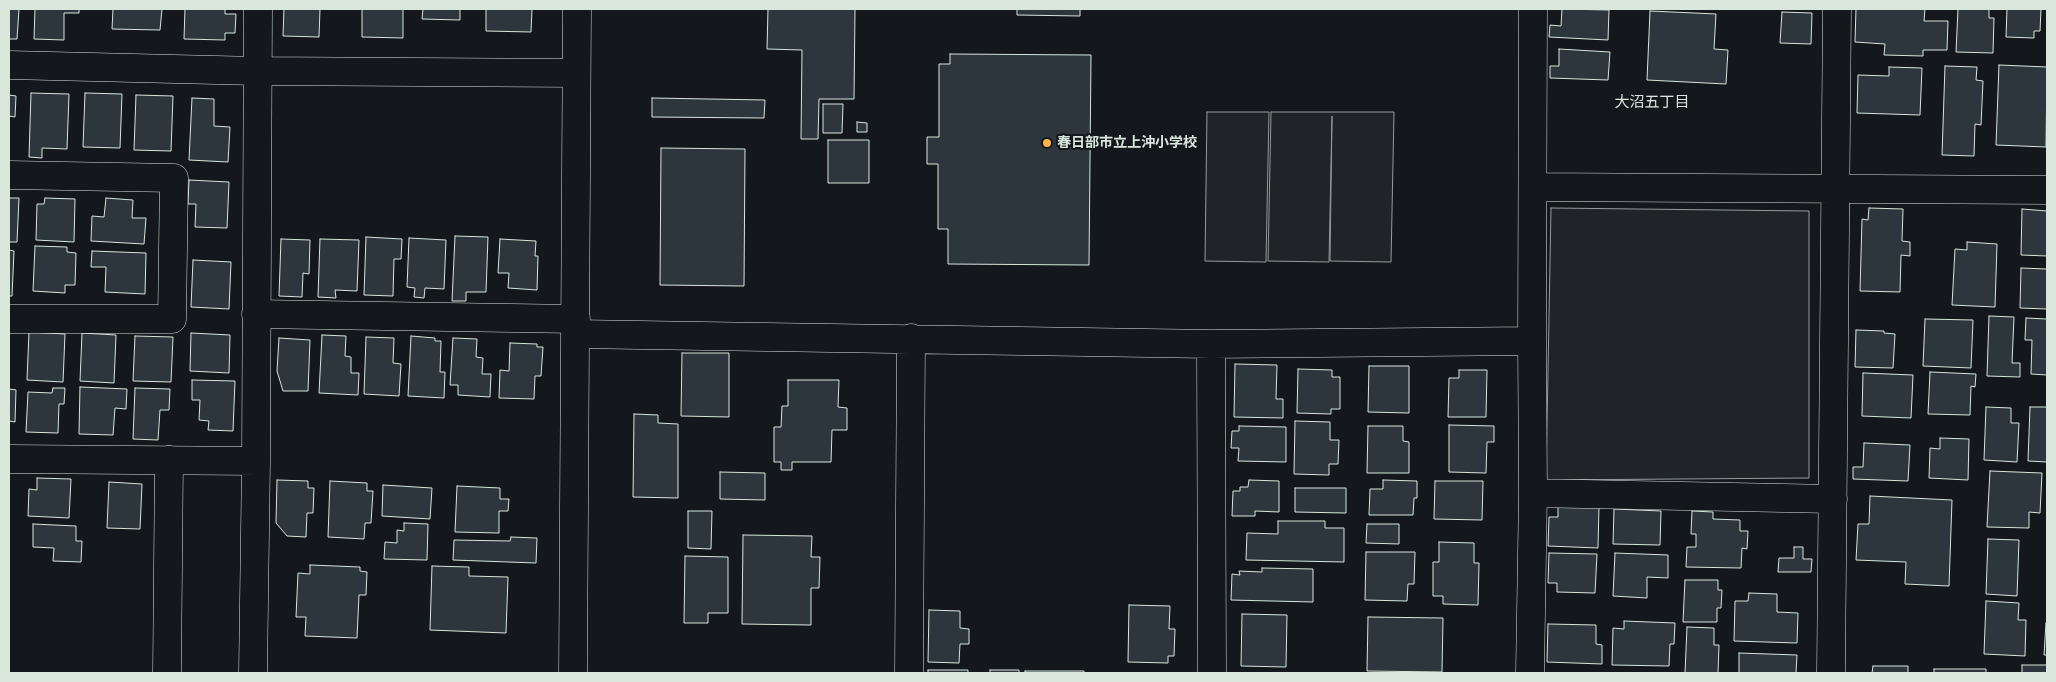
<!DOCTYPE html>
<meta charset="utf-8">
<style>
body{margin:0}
#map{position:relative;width:2056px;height:682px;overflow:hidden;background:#14181c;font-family:Roboto,sans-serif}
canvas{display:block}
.frame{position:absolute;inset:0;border:10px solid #d8e6dc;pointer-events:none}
</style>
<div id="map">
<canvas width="2056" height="682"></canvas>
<div class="frame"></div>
</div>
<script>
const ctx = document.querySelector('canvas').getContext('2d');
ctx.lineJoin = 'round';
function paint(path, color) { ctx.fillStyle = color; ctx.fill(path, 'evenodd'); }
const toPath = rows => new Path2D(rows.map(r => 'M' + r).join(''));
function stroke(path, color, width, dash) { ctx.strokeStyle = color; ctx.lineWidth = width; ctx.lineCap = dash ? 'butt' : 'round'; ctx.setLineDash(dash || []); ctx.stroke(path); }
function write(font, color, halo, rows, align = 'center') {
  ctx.font = font + ' Roboto,"Noto Sans JP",sans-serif'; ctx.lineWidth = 4; ctx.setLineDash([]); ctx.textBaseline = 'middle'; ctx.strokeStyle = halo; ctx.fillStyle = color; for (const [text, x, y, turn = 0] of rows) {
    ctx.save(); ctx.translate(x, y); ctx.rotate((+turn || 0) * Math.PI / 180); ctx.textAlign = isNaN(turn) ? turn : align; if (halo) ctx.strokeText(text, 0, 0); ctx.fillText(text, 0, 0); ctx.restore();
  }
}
const green = toPath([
 [1207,112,1269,112,1266,262,1205,261,1207,112],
 [1271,112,1394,112,1391,262,1330,261,1332,116,1329,262,1268,261,1271,112],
 [1551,208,1809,211,1809,478,1546,480,1551,208]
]);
paint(green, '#202428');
stroke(green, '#939e99', 1);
const building = toPath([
 [9,9,19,9,17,39,9,39,9,9],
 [35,9,79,9,79,13,64,13,64,40,34,39,35,9],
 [113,9,162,9,160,30,112,29,113,9],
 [185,9,225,9,225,14,236,14,235,33,225,33,225,40,184,39,185,9],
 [284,9,320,9,319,37,283,36,284,9],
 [362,9,403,9,403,38,362,37,362,9],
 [423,9,460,9,460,20,422,19,423,9],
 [486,9,532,9,531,32,486,31,486,9],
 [768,9,855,9,854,99,819,99,818,139,801,139,802,50,767,49,768,9],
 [1017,9,1080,9,1080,16,1017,15,1017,9],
 [1562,9,1609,10,1608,40,1549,37,1550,25,1561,26,1562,9],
 [1856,9,1925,9,1924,21,1948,21,1947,50,1923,50,1923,56,1884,55,1885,44,1855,42,1856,9],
 [1958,9,1989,9,1989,18,1994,18,1993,53,1956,52,1958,9],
 [2007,9,2041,9,2040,31,2034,31,2034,38,2006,37,2007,9],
 [1650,11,1716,14,1714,49,1728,50,1726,84,1647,80,1650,11],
 [1782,12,1812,13,1811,44,1780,43,1782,12],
 [1559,49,1610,52,1608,80,1550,78,1550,66,1559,66,1559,49],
 [950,54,1091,55,1089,265,948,264,948,229,938,229,938,164,927,164,927,137,939,137,939,64,950,64,950,54],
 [1999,65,2047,67,2046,147,1996,145,1999,65],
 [1945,66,1977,67,1976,80,1983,81,1981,125,1975,124,1974,156,1942,155,1945,66],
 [1889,67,1922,68,1920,115,1857,113,1858,75,1889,76,1889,67],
 [31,93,69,94,67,149,42,148,42,158,29,157,31,93],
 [85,93,122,94,120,148,83,147,85,93],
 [9,95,16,96,15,117,9,116,9,95],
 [136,95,173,96,171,151,134,150,136,95],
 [192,98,214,99,214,126,230,127,228,162,189,160,192,98],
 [652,98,765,100,764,118,652,117,652,98],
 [823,104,843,104,842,133,823,133,823,104],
 [857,122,867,123,867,132,857,132,857,122],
 [828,140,869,140,869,183,828,183,828,140],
 [661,148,745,149,744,286,660,285,661,148],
 [189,180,229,182,227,228,195,227,196,204,188,204,189,180],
 [9,198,19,198,17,242,9,242,9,198],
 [45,198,75,199,74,242,36,240,37,204,44,204,45,198],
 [106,198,133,200,132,218,146,218,144,244,91,241,92,216,104,217,106,198],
 [1869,208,1903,209,1902,241,1910,242,1910,256,1901,255,1900,292,1860,291,1862,219,1868,220,1869,208],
 [2022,209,2047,211,2047,256,2021,255,2022,209],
 [455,236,488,237,486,292,466,292,466,301,452,301,455,236],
 [366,237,402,239,401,259,394,259,393,296,364,295,366,237],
 [409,238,446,240,444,289,425,288,424,298,414,297,415,288,407,287,409,238],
 [281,239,310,240,309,274,303,273,302,297,279,296,281,239],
 [320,239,359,240,357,291,335,290,336,298,318,297,320,239],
 [500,239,536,241,535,256,538,256,537,290,508,288,509,273,498,273,500,239],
 [1967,242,1997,244,1995,307,1952,305,1955,249,1967,250,1967,242],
 [35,246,67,247,67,252,76,253,75,285,65,285,65,293,33,291,35,246],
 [9,250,14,251,12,296,9,296,9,250],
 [92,251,146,253,145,294,105,292,106,267,91,267,92,251],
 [193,260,231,262,229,309,191,307,193,260],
 [2021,268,2047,269,2047,309,2020,308,2021,268],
 [1989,316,2014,317,2012,363,2020,363,2020,377,1987,376,1989,316],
 [2026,318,2047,319,2047,375,2031,374,2032,340,2025,340,2026,318],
 [1925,319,1973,320,1971,368,1923,366,1925,319],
 [1856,330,1884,331,1884,333,1895,334,1893,368,1855,367,1856,330],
 [29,332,65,334,63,382,27,380,29,332],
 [82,333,116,335,114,383,80,381,82,333],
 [191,333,230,335,229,373,190,371,191,333],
 [322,335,346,336,345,356,351,357,351,373,359,373,358,395,319,393,322,335],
 [135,336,173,337,171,382,133,381,135,336],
 [411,336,435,338,435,341,441,341,440,372,445,372,444,398,408,396,411,336],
 [366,337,394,338,393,363,401,364,399,396,364,394,366,337],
 [279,338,310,340,308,391,283,391,277,371,279,338],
 [453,338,477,339,476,357,483,358,482,374,491,374,490,397,458,395,458,385,450,385,453,338],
 [510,343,537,344,537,347,543,347,541,376,535,376,534,399,499,398,500,370,509,371,510,343],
 [682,353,729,353,729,417,681,416,682,353],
 [1235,364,1277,365,1276,399,1283,399,1283,418,1234,417,1235,364],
 [1369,366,1409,366,1409,413,1368,412,1369,366],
 [1298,369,1332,370,1332,377,1340,377,1340,409,1331,409,1331,414,1297,413,1298,369],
 [1459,370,1487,370,1486,417,1448,417,1449,378,1459,378,1459,370],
 [1930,372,1976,374,1975,387,1971,386,1970,415,1928,414,1930,372],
 [1863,373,1913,375,1911,418,1862,416,1863,373],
 [192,380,235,381,233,431,208,430,209,421,199,420,200,400,192,400,192,380],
 [788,380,839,380,838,407,847,408,847,430,832,430,831,462,792,462,792,470,781,470,781,462,774,462,774,427,781,427,782,406,788,406,788,380],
 [80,387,127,389,126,409,115,408,113,435,79,434,80,387],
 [53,388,65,388,64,404,59,404,58,433,26,432,28,392,52,393,53,388],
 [135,388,170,389,169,410,160,410,158,440,133,439,135,388],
 [9,389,16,390,15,422,9,421,9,389],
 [1986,407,2011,408,2011,423,2019,423,2017,462,1984,460,1986,407],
 [2030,407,2047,407,2047,462,2028,461,2030,407],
 [634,414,658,415,658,423,678,424,678,498,633,497,634,414],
 [1295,421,1330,422,1330,440,1339,440,1338,464,1329,464,1329,475,1294,474,1295,421],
 [1449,425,1494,426,1494,442,1487,442,1486,473,1449,472,1449,425],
 [1239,426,1286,427,1286,462,1238,461,1239,448,1231,448,1232,431,1239,431,1239,426],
 [1368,426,1403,426,1403,441,1409,442,1409,473,1367,473,1368,426],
 [1940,438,1969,439,1968,480,1929,478,1930,448,1940,449,1940,438],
 [1864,443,1910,445,1908,481,1853,479,1853,467,1863,467,1864,443],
 [1990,471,2042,473,2040,513,2029,512,2029,528,1987,527,1990,471],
 [720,472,765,473,765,500,720,499,720,472],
 [37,478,71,479,69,518,28,516,29,489,37,490,37,478],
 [277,480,308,481,308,488,314,488,313,513,307,513,306,537,287,536,276,523,277,480],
 [1249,480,1279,481,1279,512,1255,511,1255,516,1232,516,1233,491,1240,491,1240,487,1248,487,1249,480],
 [1383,480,1417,481,1417,498,1414,498,1413,515,1369,515,1370,489,1383,489,1383,480],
 [330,481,367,483,367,491,373,491,371,523,365,523,364,539,328,537,330,481],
 [1435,481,1483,481,1482,520,1434,519,1435,481],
 [109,482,142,484,140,529,107,528,109,482],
 [383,485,432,488,430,519,382,516,383,485],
 [457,486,500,488,500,499,509,499,508,511,499,511,499,533,455,532,457,486],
 [1295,488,1346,488,1346,513,1295,512,1295,488],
 [1870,496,1952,500,1949,586,1905,584,1906,562,1856,560,1858,524,1869,524,1870,496],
 [1558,504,1599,505,1598,548,1548,546,1549,517,1558,517,1558,504],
 [1614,509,1661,511,1660,545,1613,544,1614,509],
 [688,511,712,511,711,549,688,548,688,511],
 [1692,511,1713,512,1713,519,1740,520,1740,531,1748,531,1747,549,1742,548,1741,568,1686,567,1687,547,1696,547,1696,534,1691,534,1692,511],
 [1278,521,1325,521,1325,528,1344,528,1344,562,1246,560,1247,533,1278,534,1278,521],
 [404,523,428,524,427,560,384,559,385,542,397,543,397,530,404,531,404,523],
 [33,524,76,526,76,541,82,541,81,562,53,561,54,548,33,547,33,524],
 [1367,524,1399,524,1399,544,1366,543,1367,524],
 [743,535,812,536,811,557,820,557,819,588,811,588,811,625,742,624,743,535],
 [511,537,537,538,536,563,453,560,454,540,510,541,511,537],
 [1988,539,2019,540,2017,596,1986,594,1988,539],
 [1439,542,1474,543,1474,563,1479,563,1478,605,1443,604,1443,596,1433,596,1433,562,1439,562,1439,542],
 [1794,547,1803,547,1803,559,1812,559,1811,572,1778,572,1779,558,1794,558,1794,547],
 [1366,552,1415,552,1414,584,1408,584,1407,601,1365,600,1366,552],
 [1549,553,1597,554,1595,593,1557,592,1557,583,1548,583,1549,553],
 [1615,553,1668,555,1668,578,1647,577,1647,598,1613,596,1615,553],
 [685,556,728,557,728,613,708,613,708,623,684,623,685,556],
 [310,565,360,567,360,571,367,572,366,595,359,595,357,638,305,636,306,617,296,617,298,573,310,574,310,565],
 [432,566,469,567,469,576,508,577,506,633,430,630,432,566],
 [1262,568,1313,569,1313,602,1231,600,1232,574,1240,575,1239,571,1262,572,1262,568],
 [1685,580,1718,580,1718,590,1722,590,1721,608,1717,608,1717,622,1683,622,1685,580],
 [1749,593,1777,594,1777,612,1798,613,1797,643,1734,641,1735,601,1748,601,1749,593],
 [1986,601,2019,603,2018,620,2026,620,2025,656,1984,654,1986,601],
 [1129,605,1170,606,1169,629,1175,629,1174,656,1168,656,1168,663,1128,662,1129,605],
 [929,610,960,611,960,628,969,629,969,644,960,644,959,663,928,662,929,610],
 [1242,614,1287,615,1286,667,1241,666,1242,614],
 [1368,617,1443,618,1442,672,1367,671,1368,617],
 [1624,621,1675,623,1674,644,1670,644,1669,666,1612,665,1613,628,1624,629,1624,621],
 [2046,623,2047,623,2047,655,2044,655,2046,623],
 [1548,624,1596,625,1596,644,1602,645,1602,664,1547,662,1548,624],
 [1687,627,1714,628,1714,645,1719,645,1718,673,1685,673,1687,627],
 [1739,653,1797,655,1796,673,1739,673,1739,653],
 [2022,665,2047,665,2047,673,2022,673,2022,665],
 [1873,666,1908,666,1908,673,1872,673,1873,666],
 [1934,669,1986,669,1986,673,1934,673,1934,669],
 [928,670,968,670,968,673,928,673,928,670],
 [990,670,1019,670,1019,673,990,673,990,670],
 [1025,671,1084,671,1084,673,1025,673,1025,671]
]);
paint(building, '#2c363c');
stroke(building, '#d8e6dc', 1);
const minor = toPath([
 [9,65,257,71,576,73],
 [9,175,174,178,172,319,9,319],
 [1533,187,2047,190],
 [256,314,576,319],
 [576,334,1211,344,1532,341],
 [1211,344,1212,673],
 [9,459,256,461],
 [1533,493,1833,499],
 [167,673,169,460],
 [253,673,256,461,258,9],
 [909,673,911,338],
 [1530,673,1533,493,1532,341,1533,9],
 [1831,673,1837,9]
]);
const tertiary = toPath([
 [573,673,577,9]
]);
stroke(minor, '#d8e6dc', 29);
stroke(tertiary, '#d8e6dc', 29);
stroke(minor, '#14181c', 28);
stroke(tertiary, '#14181c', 28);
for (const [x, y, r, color] of [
 [1047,143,5,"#ffb74d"]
]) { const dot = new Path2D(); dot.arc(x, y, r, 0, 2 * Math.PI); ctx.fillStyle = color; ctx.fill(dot); stroke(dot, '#14181c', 2); }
write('bold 14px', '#d8e6dc', '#14181c', [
 ["春日部市立上沖小学校",1057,143]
], 'left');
write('15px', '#d8e6dc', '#14181c', [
 ["大沼五丁目",1652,103]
]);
</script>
